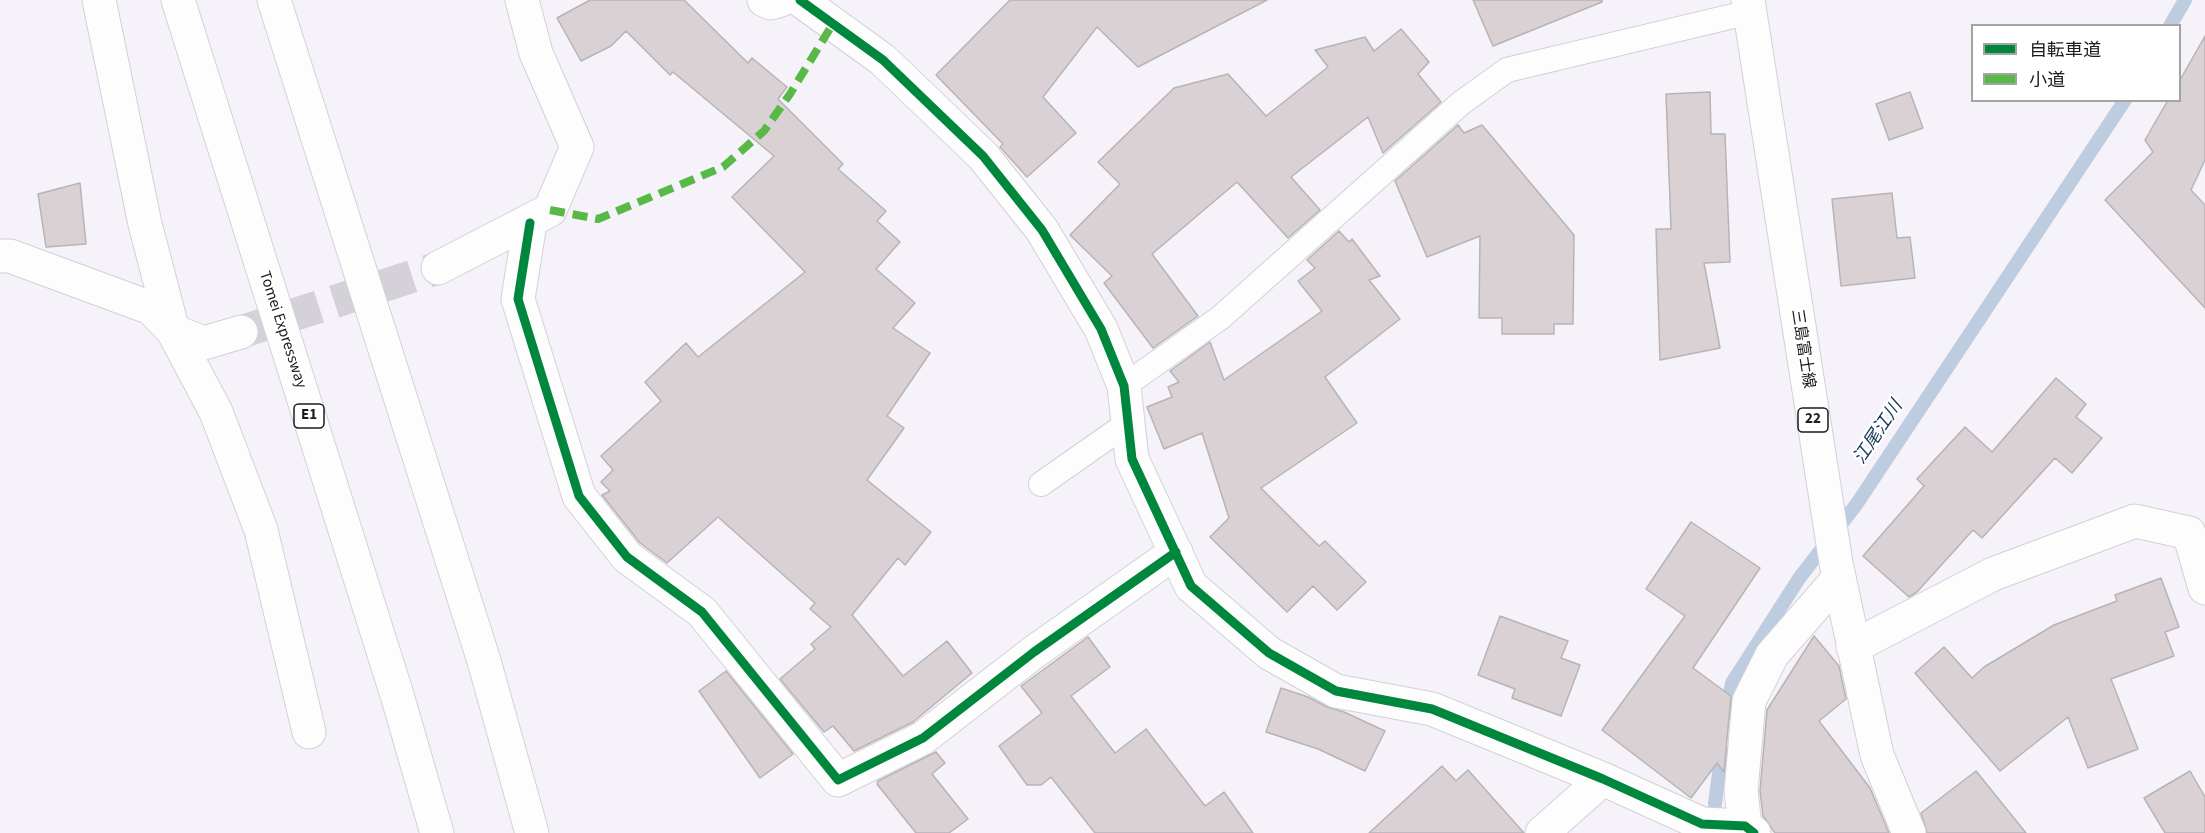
<!DOCTYPE html>
<meta charset="utf-8">
<style>
body{margin:0}
#map{position:relative;width:2205px;height:833px;overflow:hidden;background:#f6f2fa;font-family:"Source Sans 3","Noto Sans JP",sans-serif}
canvas{display:block}
.legend{position:absolute;left:1971px;top:24px;width:210px;height:78px;box-sizing:border-box;background:#fff;border:2px solid #a4a3a5;margin:0;padding:8px 10px;list-style:none;font-size:18px;color:#1c191f}
.legend li{display:flex;align-items:center;gap:12px;height:30px}
.legend b{width:30px;border:2px solid #a4a3a5}
</style>
<div id="map">
<canvas width="2205" height="833"></canvas>
<ul class="legend">
<li><b style="height:8px;background:#00873e"></b>自転車道</li>
<li><b style="height:8px;background:#58b947"></b>小道</li>
</ul>
</div>
<script>
const ctx = document.querySelector('canvas').getContext('2d');
ctx.lineJoin = 'round';
const toPath = rows => new Path2D(rows.map(r => 'M' + r).join(''));
function stroke(path, color, width, dash) { ctx.strokeStyle = color; ctx.lineWidth = width; ctx.lineCap = dash ? 'butt' : 'round'; ctx.setLineDash(dash || []); ctx.stroke(path); }
function paint(path, color) { ctx.fillStyle = color; ctx.fill(path, 'evenodd'); }
function write(font, color, halo, rows, align = 'center') {
  ctx.font = font + ' "Source Sans 3","Noto Sans JP",sans-serif'; ctx.lineWidth = 4.5; ctx.setLineDash([]); ctx.textBaseline = 'middle'; ctx.strokeStyle = halo; ctx.fillStyle = color; for (const [text, x, y, turn = 0] of rows) {
    ctx.save(); ctx.translate(x, y); ctx.rotate((+turn || 0) * Math.PI / 180); ctx.textAlign = isNaN(turn) ? turn : align; if (halo) ctx.strokeText(text, 0, 0); ctx.fillText(text, 0, 0); ctx.restore();
  }
}
stroke(toPath([
 [2170,26,2185,0],
 [1726,713,1732,683,1800,577,1856,505,2125,100],
 [1715,804,1722,750]
]), '#bdccde', 14);
const building = toPath([
 [590,0,684,0,748,63,752,58,787,87,778,99,843,164,838,169,886,211,877,221,900,242,876,269,915,303,893,328,930,353,887,416,904,428,867,480,931,532,905,565,898,558,852,615,903,676,947,641,972,673,913,722,854,751,833,726,824,732,780,679,815,649,811,644,831,627,810,609,815,603,718,517,667,563,640,543,602,495,610,491,601,482,613,470,601,456,661,401,645,382,686,343,698,357,805,272,732,197,774,156,673,72,670,75,626,31,611,46,581,61,557,18,590,0],
 [1010,0,1267,0,1138,67,1097,27,1043,97,1076,133,1027,177,1000,147,1003,144,936,75,1010,0],
 [1473,0,1602,0,1602,2,1493,46,1473,0],
 [1401,29,1429,62,1418,74,1441,102,1383,153,1368,117,1291,177,1320,210,1288,238,1237,182,1152,254,1198,316,1153,348,1104,283,1112,276,1070,235,1120,184,1098,162,1174,88,1228,74,1266,116,1328,67,1315,50,1365,37,1374,51,1401,29],
 [2205,36,2205,160,2191,190,2205,205,2205,308,2105,200,2153,152,2145,140,2168,100,2180,100,2180,80,2205,36],
 [1710,92,1711,134,1725,134,1730,262,1704,263,1720,348,1660,360,1656,229,1671,229,1666,94,1710,92],
 [1910,92,1923,128,1889,140,1876,104,1910,92],
 [1458,125,1464,133,1482,125,1574,235,1573,324,1554,324,1554,334,1502,334,1502,318,1479,318,1480,236,1427,257,1395,181,1458,125],
 [80,183,86,244,46,247,38,194,80,183],
 [1892,193,1897,238,1910,237,1915,278,1841,286,1832,199,1892,193],
 [1339,231,1349,242,1352,239,1380,276,1369,280,1400,319,1325,377,1357,423,1261,488,1319,546,1325,541,1366,582,1337,610,1313,586,1287,612,1210,537,1229,518,1202,433,1164,449,1147,407,1172,397,1168,387,1179,382,1170,371,1210,342,1224,380,1322,311,1298,281,1315,268,1307,260,1339,231],
 [2056,378,2086,404,2076,417,2102,438,2072,473,2055,458,1982,538,1973,530,1917,592,1909,597,1863,556,1924,486,1917,479,1965,427,1992,452,2056,378],
 [1691,522,1760,568,1693,668,1731,696,1724,772,1717,763,1691,798,1602,730,1685,616,1646,589,1691,522],
 [2161,578,2179,627,2165,632,2174,656,2111,679,2138,749,2088,768,2068,717,2000,771,1915,673,1944,647,1972,678,1984,667,2054,625,2117,601,2115,595,2161,578],
 [1500,616,1568,641,1561,658,1580,665,1561,716,1512,698,1515,689,1478,675,1500,616],
 [1814,636,1839,666,1846,699,1819,721,1870,788,1889,833,1775,833,1763,816,1760,791,1767,710,1814,636],
 [1088,637,1110,667,1071,696,1115,753,1146,729,1205,806,1224,792,1253,833,1095,833,1051,777,1041,785,1027,785,999,746,1042,713,1021,686,1088,637],
 [726,671,793,754,760,778,699,691,726,671],
 [1281,688,1308,697,1327,707,1344,712,1385,731,1365,771,1318,749,1266,732,1281,688],
 [936,752,945,763,932,774,968,819,949,833,916,833,877,784,878,781,936,752],
 [1442,766,1456,781,1468,770,1524,833,1369,833,1442,766],
 [1976,771,2026,833,1927,833,1921,813,1976,771],
 [2190,771,2205,797,2205,833,2165,833,2144,798,2190,771]
]);
paint(building, '#d9d1d4');
stroke(building, '#b8b3b6', 1.5);
stroke(toPath([
 [241,332,438,268]
]), '#d5d1d9', 33, [33, 16]);
const lane = toPath([
 [1124,386,1220,318,1461,103,1507,70,1750,12],
 [1041,484,1128,423]
]);
const street = toPath([
 [99,0,145,224,173,331,216,412,261,530,309,732],
 [764,0,771,3,781,0],
 [800,0,883,60,983,156,1042,230,1101,329,1124,386,1132,459,1191,586,1269,653,1336,691,1432,709,1603,779,1702,824,1745,826,1754,833],
 [530,223,518,299,579,496,627,557,702,612,838,780,923,738,1034,652,1176,552],
 [0,256,10,256,151,308,173,331,204,343,241,332],
 [438,268,550,210,577,147,536,53,522,0],
 [1853,647,1993,574,2135,521,2189,533,2205,588],
 [1745,826,1741,791,1749,701,1772,655,1839,578],
 [1542,833,1603,779]
]);
const primary = toPath([
 [1748,0,1836,563,1877,755,1909,833]
]);
const highway = toPath([
 [178,0,397,695,437,833],
 [274,0,484,661,532,833]
]);
stroke(lane, '#d3d0d6', 26);
stroke(street, '#d3d0d6', 35);
stroke(primary, '#d3d0d6', 35);
stroke(highway, '#d3d0d6', 35);
stroke(lane, '#fefdfe', 24);
stroke(street, '#fefdfe', 33);
stroke(primary, '#fefdfe', 33);
stroke(highway, '#fefdfe', 33);
stroke(toPath([
 [550,210,598,219,723,167,764,131,790,94,834,22]
]), '#58b947', 8, [15, 8]);
stroke(toPath([
 [800,0,883,60,983,156,1042,230,1101,329,1124,386,1132,459,1191,586,1269,653,1336,691,1432,709,1603,779,1702,824,1745,826,1754,833],
 [530,223,518,299,579,496,627,557,702,612,838,780,923,738,1034,652,1176,552]
]), '#00873e', 9);
for (const [x, y, w] of [
 [309,416,30],
 [1813,420,30]
]) { const box = new Path2D(); box.roundRect(x - w / 2, y - 12, w, 24, 4.5); ctx.fillStyle = '#fff'; ctx.fill(box); stroke(box, '#1c191f', 1.5); }
write('bold 15px', '#1c191f', null, [
 ["E1",309,416],
 ["22",1813,420]
]);
write('16px', '#1c191f', '#fff', [
 ["Tomei Expressway",282,330,72],
 ["三島富士線",1802,349,81]
]);
write('italic 18px', '#113958', '#fff', [
 ["江尾江川",1879,433,-56]
]);
</script>
